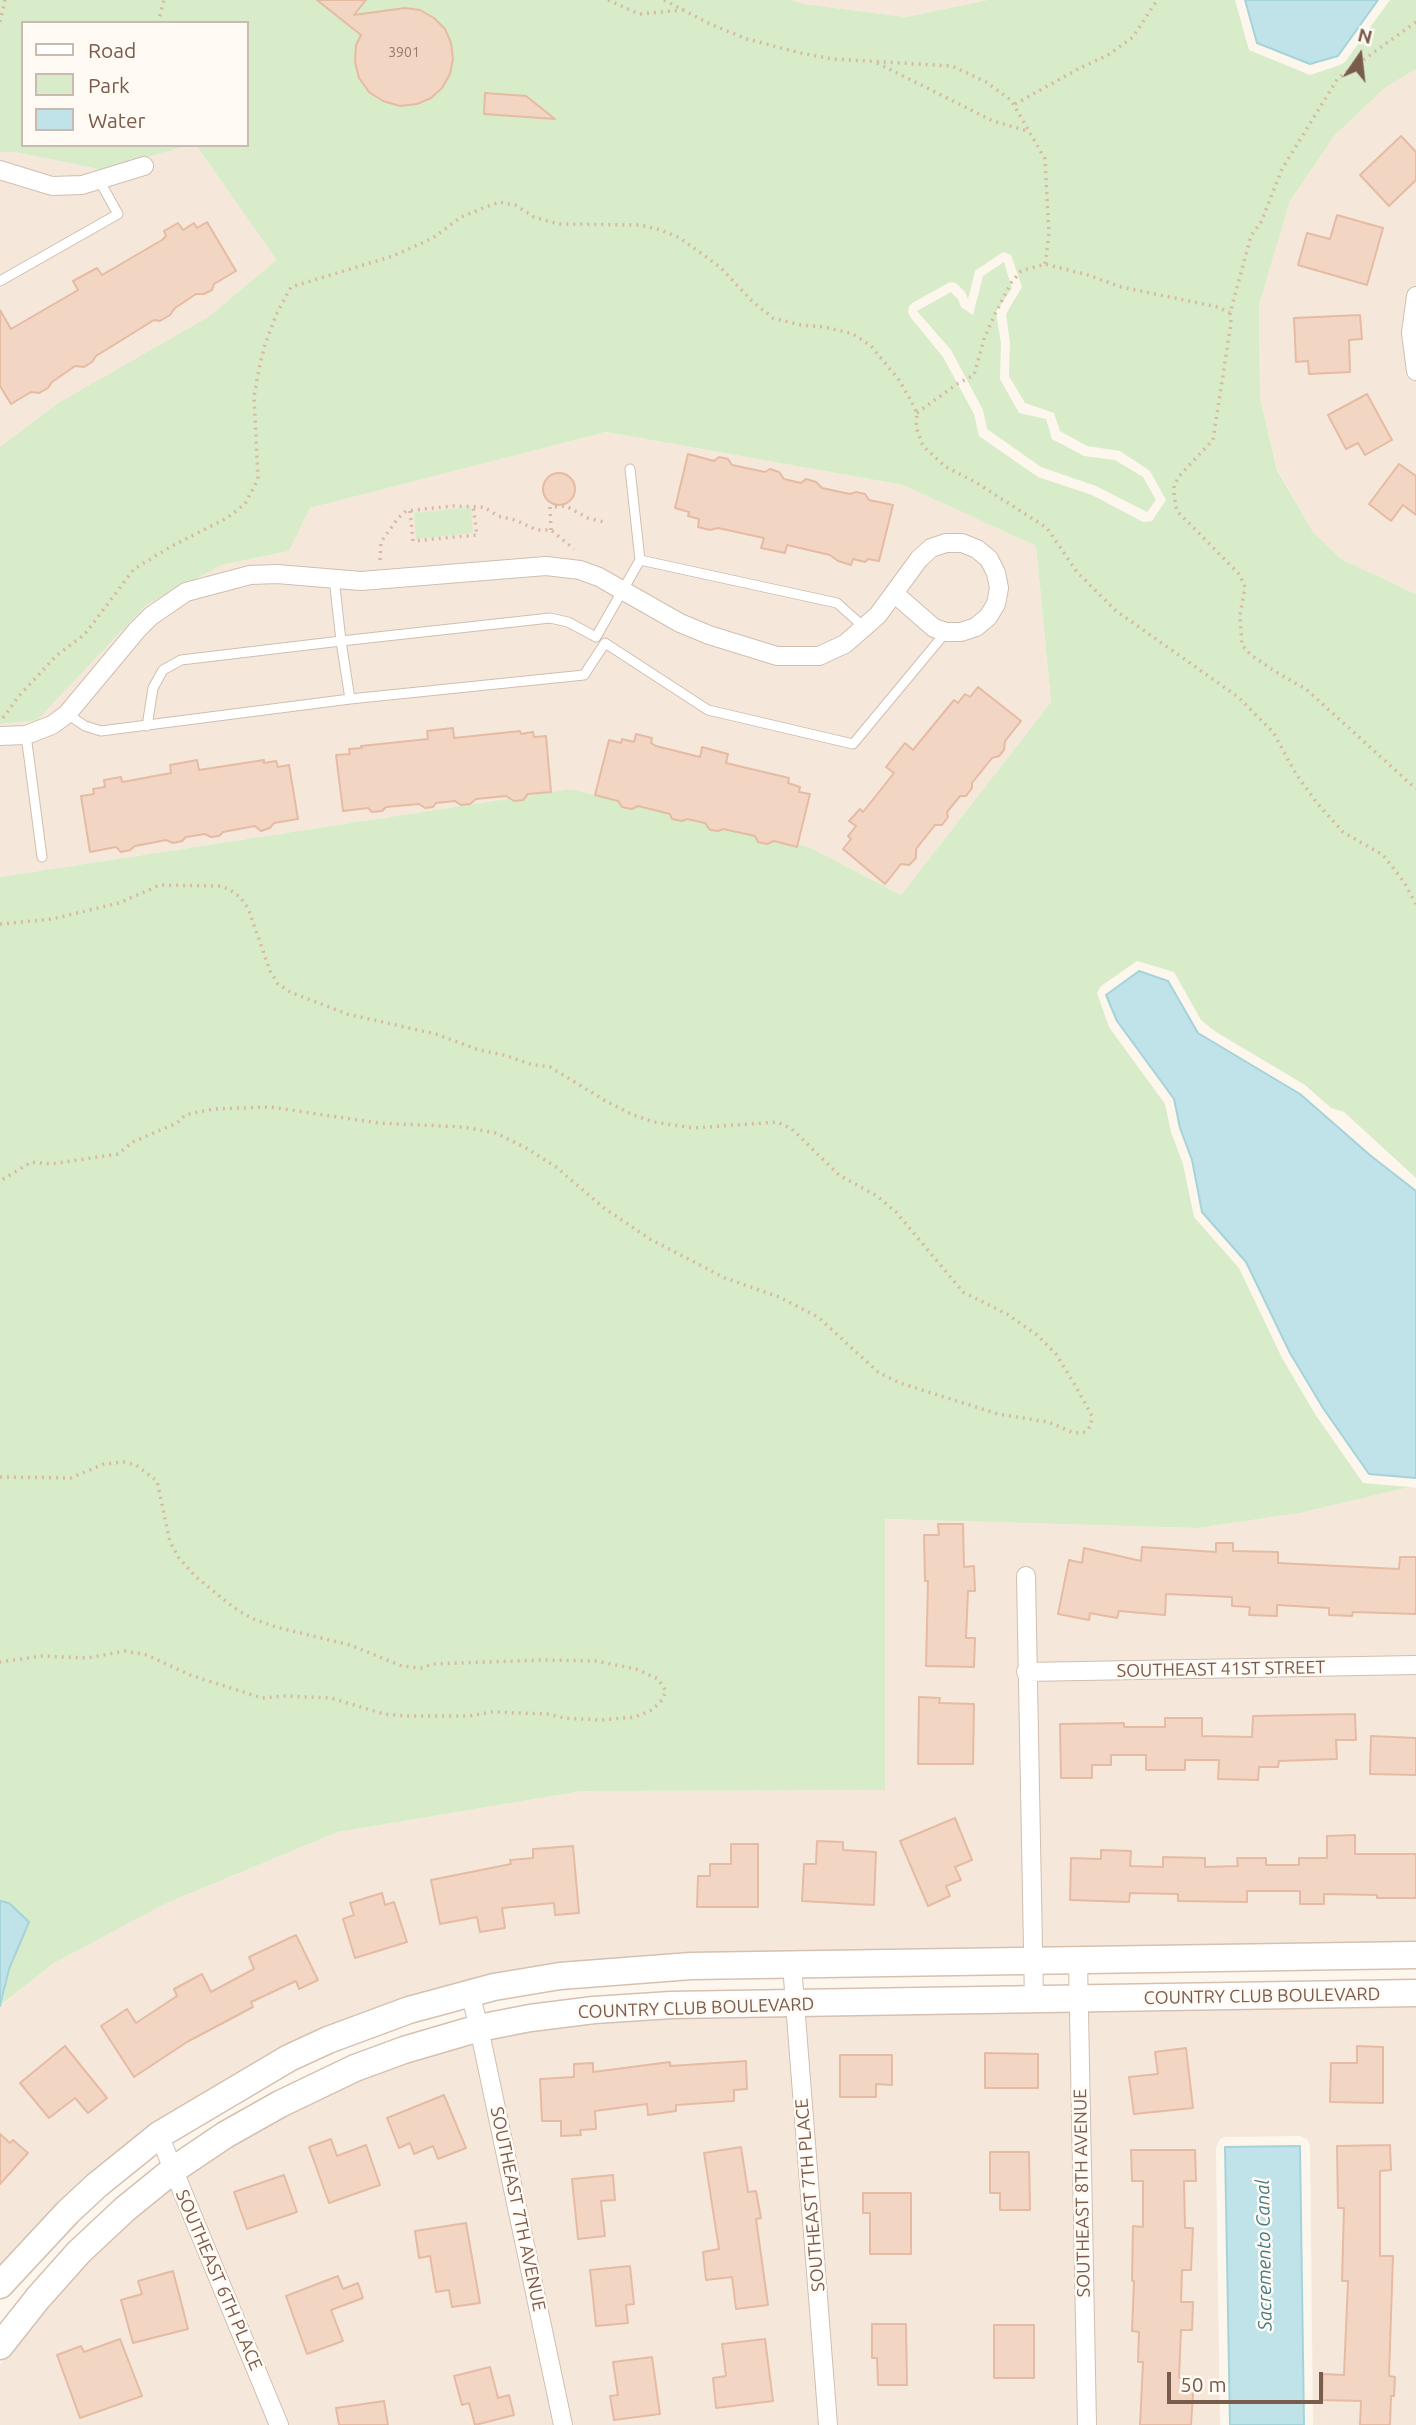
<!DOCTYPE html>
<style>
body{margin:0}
#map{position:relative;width:1416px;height:2425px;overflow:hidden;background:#fdf6ec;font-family:Ubuntu,sans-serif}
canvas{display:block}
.legend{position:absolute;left:21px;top:21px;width:228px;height:126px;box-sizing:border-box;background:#fffaf3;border:2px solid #cabbb1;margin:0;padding:9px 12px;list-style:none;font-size:21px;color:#7a5c4d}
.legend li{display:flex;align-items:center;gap:14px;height:35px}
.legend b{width:35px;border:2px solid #cabbb1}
.north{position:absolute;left:1325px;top:21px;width:70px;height:70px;-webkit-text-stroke:5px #fffaf3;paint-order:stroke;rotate:14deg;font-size:19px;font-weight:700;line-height:28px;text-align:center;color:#7a5c4d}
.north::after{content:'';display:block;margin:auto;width:24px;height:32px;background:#7a5c4d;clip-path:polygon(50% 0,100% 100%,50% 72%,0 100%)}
.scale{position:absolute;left:1167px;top:2372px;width:156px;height:32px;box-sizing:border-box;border:4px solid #7a5c4d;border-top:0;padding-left:9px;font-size:21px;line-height:24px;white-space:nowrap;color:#7a5c4d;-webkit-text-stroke:5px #fffaf3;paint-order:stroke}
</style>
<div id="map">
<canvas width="1416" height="2425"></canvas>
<ul class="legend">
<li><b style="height:9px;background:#fff"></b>Road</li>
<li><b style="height:19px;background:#d8ecc9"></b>Park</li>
<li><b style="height:19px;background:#bfe3e8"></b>Water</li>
</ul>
<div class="north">N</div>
<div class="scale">50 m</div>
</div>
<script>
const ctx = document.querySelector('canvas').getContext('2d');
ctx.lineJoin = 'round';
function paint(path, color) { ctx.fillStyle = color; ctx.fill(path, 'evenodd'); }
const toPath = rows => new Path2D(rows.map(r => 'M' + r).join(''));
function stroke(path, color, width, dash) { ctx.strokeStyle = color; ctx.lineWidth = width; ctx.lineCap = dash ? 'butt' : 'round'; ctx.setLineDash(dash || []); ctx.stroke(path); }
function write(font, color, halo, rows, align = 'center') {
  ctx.font = font + ' Ubuntu,sans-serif'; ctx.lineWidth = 5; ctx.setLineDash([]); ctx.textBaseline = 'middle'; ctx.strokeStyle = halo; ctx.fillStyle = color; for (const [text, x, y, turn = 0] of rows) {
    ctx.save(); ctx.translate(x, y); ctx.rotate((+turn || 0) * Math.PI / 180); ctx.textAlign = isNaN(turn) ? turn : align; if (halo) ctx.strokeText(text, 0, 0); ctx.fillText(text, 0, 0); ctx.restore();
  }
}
paint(toPath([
 [792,0,986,0,906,17,803,4],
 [1416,69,1416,594,1341,559,1313,532,1277,469,1260,397,1259,305,1290,201,1335,135,1386,87],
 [190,145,196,145,278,260,208,317,58,403,0,447,0,152,15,152,103,170],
 [606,432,903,485,1036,546,1051,702,901,895,809,847,571,789,0,877,0,724,37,719,146,605,222,565,289,551,310,508],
 [1410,1487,1416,1488,1416,1944,691,1954,559,1964,285,2047,232,2075,154,2125,0,2268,0,2006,54,1963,167,1903,338,1832,582,1791,885,1790,885,1519,1197,1528,1300,1513],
 [1416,2005,1416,2425,1313,2425,1310,2146,1308,2140,1300,2136,1225,2137,1220,2139,1216,2148,1220,2425,0,2425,0,2364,46,2306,87,2260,131,2218,179,2180,230,2145,284,2114,359,2080,407,2061,455,2046,532,2030,595,2022,671,2017,1034,2013]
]), '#f5e8da');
paint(toPath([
 [0,0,792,0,803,4,906,17,987,0,1235,0,1249,50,1310,75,1340,65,1345,62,1390,0,1416,0,1416,69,1386,87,1335,135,1290,201,1259,305,1260,397,1277,470,1313,532,1341,559,1416,594,1416,1178,1344,1112,1331,1108,1305,1085,1216,1032,1201,1020,1174,972,1137,961,1101,986,1097,993,1109,1027,1165,1104,1171,1132,1183,1164,1194,1217,1239,1268,1282,1358,1315,1414,1363,1483,1410,1487,1300,1513,1197,1528,885,1519,885,1790,582,1791,338,1832,167,1903,54,1963,2,2004,9,1969,28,1922,9,1903,0,1901,0,877,571,789,809,847,901,895,1051,702,1036,546,903,485,606,432,310,508,289,551,222,565,146,605,37,720,0,724,0,447,58,403,208,317,277,260,196,145,247,145,247,23,23,23,23,145,190,145,103,170,15,152,0,152],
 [1003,252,1011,255,1022,287,1006,314,1010,343,1009,376,1025,403,1054,413,1060,431,1087,446,1120,451,1150,471,1166,500,1152,521,1143,522,1092,495,1038,477,979,436,974,414,943,357,911,318,908,312,909,306,914,302,950,282,956,283,965,292,968,299,975,271],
 [1004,262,1012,288,996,312,1001,343,1000,379,1019,413,1046,419,1052,439,1084,456,1115,460,1143,477,1156,500,1147,512,1096,486,1041,467,987,429,983,410,951,350,917,311,951,292,958,299,961,307,973,315,983,276],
 [471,507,473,533,416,539,414,513]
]), '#d8ecc9');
const water = toPath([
 [1245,0,1378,0,1338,56,1310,64,1257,43,1245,0],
 [1139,971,1168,981,1198,1033,1300,1094,1371,1156,1416,1191,1416,1478,1369,1474,1323,1408,1290,1353,1246,1262,1202,1212,1192,1160,1180,1128,1174,1099,1117,1021,1106,995,1139,971],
 [0,1901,9,1903,29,1922,9,1969,0,2006,0,1901],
 [1300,2146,1304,2425,1230,2425,1225,2147,1300,2146]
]);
paint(water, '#bfe3e8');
stroke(water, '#a5d3da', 2);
const building = toPath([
 [317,0,366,0,354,15,405,8,420,10,434,18,445,29,451,43,453,59,450,74,442,88,431,98,417,104,400,106,383,101,369,92,359,78,355,62,356,45,361,35,317,0],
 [485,93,526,96,555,119,484,114,485,93],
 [1401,136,1416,152,1416,180,1389,206,1360,175,1401,136],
 [1337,215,1383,228,1367,285,1298,265,1307,233,1330,239,1337,215],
 [207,222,236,271,214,284,212,290,204,294,196,294,175,308,170,315,160,321,154,320,96,356,92,362,84,367,75,366,52,382,48,388,39,393,31,392,11,404,0,386,0,310,11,329,78,290,73,281,97,268,102,275,162,240,166,236,164,231,178,223,183,230,194,223,197,228,207,222],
 [1360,315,1362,339,1349,340,1350,372,1309,374,1308,361,1296,362,1294,318,1360,315],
 [1367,394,1392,440,1365,455,1358,443,1346,449,1328,415,1367,394],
 [688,454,714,461,719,457,728,459,732,465,765,472,770,469,779,472,784,479,801,483,806,479,816,482,822,488,850,494,856,492,865,494,869,500,893,505,879,561,868,559,865,562,853,559,851,565,838,561,830,555,787,545,785,553,761,548,764,538,718,528,710,530,698,527,699,519,688,516,689,512,675,508,688,454],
 [1399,464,1416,476,1416,515,1403,505,1391,521,1369,504,1399,464],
 '543 489a16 16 0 1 1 32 0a16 16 0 1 1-32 0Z',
 [978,687,1021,721,1005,741,1004,750,999,756,992,758,972,783,972,788,966,796,960,796,947,812,948,817,942,825,935,825,916,849,916,858,909,865,901,864,885,884,843,849,851,839,848,836,856,826,849,821,860,809,863,812,894,773,886,767,905,743,913,750,954,700,958,703,965,694,970,697,978,687],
 [453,728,454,738,520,731,521,734,533,732,534,737,546,736,551,792,528,794,523,800,514,801,506,796,476,799,470,804,461,805,455,801,436,803,433,807,425,808,419,804,386,807,382,811,372,812,368,808,343,811,336,755,350,754,349,749,362,748,361,746,428,739,427,731,453,728],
 [636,734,652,738,651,743,656,746,700,757,702,747,728,754,726,763,789,778,788,783,800,787,799,792,810,794,797,847,774,841,767,844,758,842,755,836,723,829,718,831,710,830,705,823,687,819,682,821,672,819,670,814,638,806,632,809,622,807,618,801,595,795,609,740,621,743,622,739,634,742,636,734],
 [197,760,199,770,264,760,264,763,276,761,278,767,289,765,298,819,274,823,270,828,261,831,255,826,223,832,219,836,211,837,205,834,186,837,182,841,173,843,166,840,135,846,130,850,121,852,116,847,90,852,81,796,94,794,93,789,105,787,104,780,121,777,122,782,128,781,171,773,170,765,197,760],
 [938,1524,963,1524,964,1567,974,1566,975,1591,968,1591,966,1638,975,1638,974,1667,926,1666,928,1581,925,1581,924,1535,939,1535,938,1524],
 [1216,1543,1233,1543,1233,1551,1278,1552,1278,1563,1399,1569,1400,1557,1416,1557,1416,1614,1353,1612,1352,1616,1329,1615,1329,1608,1277,1605,1277,1616,1249,1615,1250,1607,1232,1606,1232,1597,1166,1594,1165,1615,1119,1611,1117,1618,1090,1613,1089,1620,1058,1614,1069,1560,1082,1563,1084,1548,1141,1561,1142,1547,1216,1552,1216,1543],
 [919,1697,940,1698,939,1703,974,1704,973,1764,918,1764,919,1697],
 [1355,1714,1356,1740,1336,1740,1337,1759,1279,1761,1278,1767,1259,1767,1258,1780,1218,1779,1219,1760,1185,1760,1185,1770,1146,1770,1146,1755,1111,1755,1111,1765,1092,1765,1092,1778,1061,1778,1060,1724,1124,1723,1124,1727,1165,1727,1165,1718,1202,1718,1202,1736,1252,1737,1253,1716,1355,1714],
 [1371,1736,1416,1738,1416,1775,1370,1774,1371,1736],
 [955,1818,972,1860,955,1867,961,1880,946,1886,950,1896,928,1906,900,1841,955,1818],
 [1355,1835,1355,1854,1416,1854,1416,1898,1377,1898,1377,1895,1324,1894,1324,1904,1300,1904,1300,1891,1247,1891,1247,1902,1178,1901,1178,1894,1130,1893,1129,1902,1070,1900,1071,1858,1101,1859,1101,1850,1131,1851,1130,1866,1163,1867,1163,1857,1205,1858,1205,1867,1238,1866,1237,1858,1266,1858,1266,1865,1299,1865,1299,1858,1327,1858,1327,1836,1355,1835],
 [817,1841,843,1842,843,1850,876,1852,874,1905,802,1901,804,1864,816,1864,817,1841],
 [731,1844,758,1844,758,1907,697,1907,698,1876,710,1876,710,1864,731,1864,731,1844],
 [573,1846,579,1913,555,1915,554,1903,502,1908,505,1928,480,1932,477,1917,440,1924,431,1880,511,1864,510,1860,533,1858,533,1849,573,1846],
 [382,1893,385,1905,394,1902,407,1942,355,1958,343,1919,354,1915,350,1903,382,1893],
 [296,1935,318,1980,299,1989,296,1981,251,2002,253,2007,187,2042,134,2077,101,2026,127,2009,136,2023,177,1996,174,1989,202,1974,211,1992,254,1969,249,1957,296,1935],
 [65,2046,107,2098,88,2113,75,2098,49,2118,20,2083,65,2046],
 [1357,2046,1383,2047,1383,2103,1330,2102,1331,2063,1357,2063,1357,2046],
 [1186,2048,1193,2108,1134,2114,1129,2077,1158,2074,1155,2052,1186,2048],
 [985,2053,1038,2054,1038,2088,985,2088,985,2053],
 [840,2055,892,2055,892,2085,876,2084,876,2097,840,2097,840,2055],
 [746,2061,747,2089,734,2090,734,2101,676,2105,676,2111,648,2115,647,2104,595,2111,596,2129,580,2130,581,2135,561,2136,561,2121,542,2121,540,2079,574,2077,574,2064,593,2063,593,2072,670,2062,670,2066,746,2061],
 [444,2095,466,2148,438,2159,433,2146,414,2154,410,2143,399,2148,387,2118,444,2095],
 [0,2134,10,2143,13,2140,28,2153,0,2184,0,2134],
 [331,2139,337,2156,366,2145,380,2185,329,2203,309,2147,331,2139],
 [1390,2145,1391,2170,1380,2171,1380,2256,1393,2256,1389,2376,1395,2377,1394,2396,1391,2396,1390,2425,1360,2425,1361,2401,1322,2400,1323,2374,1344,2375,1348,2281,1342,2281,1344,2208,1338,2208,1337,2146,1390,2145],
 [741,2147,748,2192,756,2191,761,2218,756,2219,768,2305,736,2309,732,2277,706,2280,703,2252,719,2249,704,2153,741,2147],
 [1131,2150,1195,2150,1196,2181,1184,2181,1185,2228,1193,2228,1191,2270,1182,2270,1181,2302,1193,2302,1192,2330,1181,2330,1179,2378,1194,2378,1191,2425,1140,2425,1143,2362,1138,2362,1139,2332,1132,2331,1134,2281,1132,2281,1133,2226,1143,2227,1143,2181,1132,2181,1131,2150],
 [990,2152,1029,2152,1030,2210,1000,2210,1000,2193,990,2193,990,2152],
 [284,2175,297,2212,247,2229,234,2192,284,2175],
 [613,2175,615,2200,601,2201,605,2236,578,2239,572,2179,613,2175],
 [863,2193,911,2193,911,2254,870,2254,870,2213,863,2213,863,2193],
 [466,2223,480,2303,452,2307,449,2290,436,2292,430,2256,419,2258,415,2231,466,2223],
 [630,2266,634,2304,626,2305,628,2323,596,2326,590,2270,630,2266],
 [173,2271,188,2329,133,2343,121,2300,142,2294,138,2281,173,2271],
 [338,2276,343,2289,358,2283,363,2298,331,2310,343,2341,307,2354,286,2296,338,2276],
 [872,2324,906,2324,907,2385,878,2385,877,2358,872,2358,872,2324],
 [994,2325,1034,2325,1034,2378,994,2378,994,2325],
 [120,2339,142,2396,80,2418,57,2355,81,2346,84,2352,120,2339],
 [765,2339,773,2401,716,2408,713,2378,726,2376,722,2344,765,2339],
 [652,2357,660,2414,614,2420,610,2396,618,2395,613,2362,652,2357],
 [490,2367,498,2398,509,2395,514,2415,475,2425,469,2403,462,2405,454,2376,490,2367],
 [384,2401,388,2425,339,2425,336,2408,384,2401]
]);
paint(building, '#f3d5c3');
stroke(building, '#e6bba3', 2);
const lane = toPath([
 [0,281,118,214,99,180],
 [630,469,640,560],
 [350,699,341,641,550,618,568,622,596,637,640,560,837,603,865,628],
 [67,714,85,726,101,731,350,699,584,675,605,643,708,710,853,744,946,632],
 [147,726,153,688,163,670,181,660,341,641,334,578],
 [26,735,42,857]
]);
const street = toPath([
 [0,170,52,186,82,185,144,166],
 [1416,296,1411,333,1416,371],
 [0,736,26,735,52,725,67,714,137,630,151,616,186,592,250,575,277,574,361,581,546,566,580,570,599,577,680,623,709,635,777,656,819,656,845,644,878,615,919,559,931,548,946,543,962,543,977,549,989,559,996,573,999,588,996,604,988,617,976,627,961,632,946,632,934,628,895,594],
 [1026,1576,1034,2001],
 [1026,1672,1416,1665],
 [1078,1961,1087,2425],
 [792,1965,828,2425],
 [470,1993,479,2028,563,2425],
 [159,2135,279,2425]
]);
const secondary = toPath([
 [0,2285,68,2212,97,2185,159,2135,289,2058,328,2040,409,2010,494,1987,560,1976,691,1966,1416,1955],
 [0,2346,38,2298,79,2252,125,2209,173,2170,225,2135,280,2104,355,2068,404,2050,479,2028,530,2018,594,2010,671,2005,1416,1993]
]);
stroke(lane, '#d1beb0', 11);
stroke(street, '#d1beb0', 20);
stroke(secondary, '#d6c0b0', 29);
stroke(toPath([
 [608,0,639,14,683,10],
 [664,0,710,24,747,39,801,53,832,59,952,66,986,82,1011,100,1045,159,1049,234,1045,264],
 [0,22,5,0],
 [1416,22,1338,78,1282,169,1261,222,1251,236,1230,313,1231,323,1213,440,1181,474,1174,485,1174,496,1177,511,1240,575,1245,587,1240,615,1242,645,1251,655,1276,672,1306,689,1416,789],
 [158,23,164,0],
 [877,63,993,121,1024,130,1029,128],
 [1015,104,1080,68,1108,55,1133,37,1157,0],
 [917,413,957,384,974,375,984,339,995,314,1011,283,1021,271,1045,264,1088,275,1121,287,1218,307,1230,313],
 [410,511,413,541,477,535,473,506],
 [551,530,550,507,566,506,588,518,604,522],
 [380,560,381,542,398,518,406,511,453,506,484,507,498,516,515,520,537,530,551,530,574,549],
 [3,718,19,696,56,656,85,634,134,569,172,546,227,518,245,504,258,479,254,397,259,369,265,344,277,313,291,287,393,256,433,238,461,217,499,202,515,205,534,217,558,224,640,225,661,230,680,238,720,267,752,301,773,318,801,325,825,327,853,334,871,346,899,380,910,399,917,413,916,427,923,446,946,467,977,483,1047,528,1077,572,1115,610,1238,697,1273,732,1296,774,1317,803,1343,832,1383,855,1404,882,1416,904],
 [0,924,52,919,119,903,160,885,219,886,229,889,240,897,248,908,270,971,278,984,290,992,347,1014,436,1034,479,1050,504,1055,533,1065,550,1067,604,1100,633,1115,654,1122,694,1128,777,1122,792,1129,839,1175,877,1196,896,1212,963,1292,1007,1314,1037,1335,1056,1354,1075,1385,1092,1416,1091,1425,1086,1432,1074,1433,1048,1422,998,1414,900,1383,878,1372,818,1317,779,1297,725,1278,650,1239,604,1208,556,1167,526,1148,496,1133,463,1127,379,1123,270,1107,213,1109,185,1115,177,1123,133,1142,118,1154,51,1164,31,1162,0,1181],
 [0,1477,71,1478,104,1464,124,1462,136,1465,157,1481,170,1542,179,1558,195,1576,233,1607,251,1618,276,1627,350,1645,402,1666,421,1668,432,1664,542,1660,596,1661,636,1669,658,1679,666,1691,662,1700,652,1710,635,1717,600,1720,564,1718,547,1714,492,1712,469,1716,406,1716,384,1714,331,1698,284,1696,262,1698,190,1675,147,1655,125,1651,87,1658,42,1656,0,1662]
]), '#d9b8a5', 3.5, [2, 5]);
stroke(lane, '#fff', 9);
stroke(street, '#fff', 18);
stroke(secondary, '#fff', 26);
write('14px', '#987a6a', null, [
 ["3901",404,52]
]);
write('18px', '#7a5c4d', '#fffaf3', [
 ["SOUTHEAST 41ST STREET",1221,1669,-1],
 ["COUNTRY CLUB BOULEVARD",1262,1996,-1],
 ["COUNTRY CLUB BOULEVARD",696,2008,-2],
 ["SOUTHEAST 8TH AVENUE",1082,2193,-91],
 ["SOUTHEAST 7TH PLACE",810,2195,-95],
 ["SOUTHEAST 7TH AVENUE",518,2209,78],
 ["SOUTHEAST 6TH PLACE",219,2280,67]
]);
write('italic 19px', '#437c86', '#fffaf3', [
 ["Sacremento Canal",1264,2255,-91]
]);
</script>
